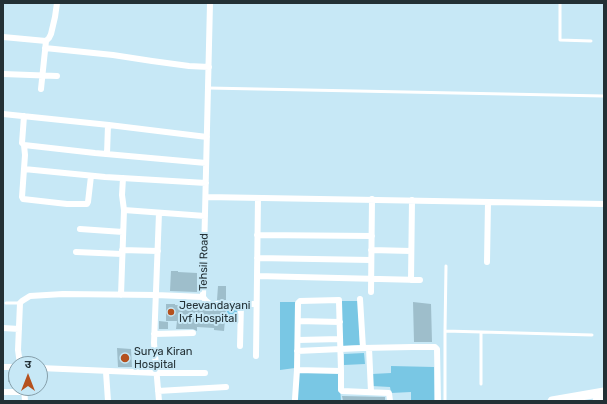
<!DOCTYPE html>
<meta charset="utf-8">
<style>
body{margin:0}
#map{position:relative;width:607px;height:404px;overflow:hidden;background:#c7e8f6;font-family:Rubik,"Noto Sans Devanagari",sans-serif}
canvas{display:block}
.frame{position:absolute;inset:0;border:4px solid #233035;pointer-events:none}
.north{position:absolute;left:8px;top:356px;width:40px;height:40px;box-sizing:border-box;background:#c7e8f6;border:1px solid #859ea9;border-radius:50%;rotate:0deg;font-size:11px;font-weight:700;line-height:16px;text-align:center;color:#233035}
.north::after{content:'';display:block;margin:auto;width:14px;height:18px;background:#b5511e;clip-path:polygon(50% 0,100% 100%,50% 72%,0 100%)}
</style>
<div id="map">
<canvas width="607" height="404"></canvas>
<div class="frame"></div>
<div class="north">उ</div>
</div>
<script>
const ctx = document.querySelector('canvas').getContext('2d');
ctx.lineJoin = 'round';
function paint(path, color) { ctx.fillStyle = color; ctx.fill(path, 'evenodd'); }
const toPath = rows => new Path2D(rows.map(r => 'M' + r).join(''));
function stroke(path, color, width, dash) { ctx.strokeStyle = color; ctx.lineWidth = width; ctx.lineCap = dash ? 'butt' : 'round'; ctx.setLineDash(dash || []); ctx.stroke(path); }
function write(font, color, halo, rows, align = 'center') {
  ctx.font = font + ' Rubik,sans-serif'; ctx.lineWidth = 4; ctx.setLineDash([]); ctx.textBaseline = 'middle'; ctx.strokeStyle = halo; ctx.fillStyle = color; for (const [text, x, y, turn = 0] of rows) {
    ctx.save(); ctx.translate(x, y); ctx.rotate((+turn || 0) * Math.PI / 180); ctx.textAlign = isNaN(turn) ? turn : align; if (halo) ctx.strokeText(text, 0, 0); ctx.fillText(text, 0, 0); ctx.restore();
  }
}
paint(toPath([
 [340,301,358,301,360,345,342,346],
 [280,302,296,302,295,368,280,370],
 [227,309,237,310,237,323,226,322],
 [364,353,365,364,344,365,344,354],
 [391,366,434,367,434,400,411,400,411,392,391,393,390,387,372,386,372,374,391,373],
 [295,370,339,370,341,401,295,401]
]), '#79c7e4');
paint(toPath([
 [171,271,178,271,178,272,197,273,197,292,170,291],
 [218,286,226,286,226,300,217,300],
 [413,302,431,304,432,342,414,342],
 [166,304,175,304,175,305,196,306,196,307,204,306,204,310,226,309,224,331,214,330,214,328,197,327,197,331,193,329,176,329,177,321,166,321],
 [159,321,168,322,168,329,159,329],
 [117,348,131,349,132,367,118,367],
 [8,372,16,372,16,382,8,382],
 [342,396,385,397,385,401,343,401]
]), '#9ebecb');
stroke(toPath([
 [604,11,604,33]
]), '#92adb8', 1, [2, 3]);
stroke(toPath([
 [560,3,560,40,591,41],
 [208,88,604,96],
 [6,303,20,303],
 [445,331,446,266],
 [481,384,481,332],
 [445,401,445,331,592,335]
]), '#fff', 3);
stroke(toPath([
 [3,37,46,41],
 [45,48,113,55,152,61,189,66,209,67],
 [3,74,57,76],
 [41,89,46,41,49,38,51,34,55,17,57,3],
 [3,114,109,125,207,137],
 [24,116,22,143,24,145,95,153,206,163],
 [24,145,25,155,22,197,23,199,67,204,87,204,88,202,91,176],
 [107,154,108,125],
 [24,169,105,177,206,183],
 [206,197,604,204],
 [124,210,205,216],
 [80,229,123,232],
 [257,235,372,236],
 [122,250,158,251],
 [371,250,411,251],
 [76,252,122,254],
 [257,258,371,260],
 [487,262,488,202],
 [257,276,420,280],
 [411,280,412,200],
 [371,292,372,199],
 [121,295,124,210,122,195,123,178],
 [203,297,210,3],
 [203,297,206,301,210,304,256,304],
 [360,299,363,348],
 [298,321,340,322],
 [3,328,19,329],
 [154,334,193,333],
 [298,340,340,339],
 [240,346,241,304],
 [369,348,371,392],
 [297,351,363,348,412,347,435,347,437,349,438,401],
 [256,356,258,198],
 [20,364,18,350,20,303,22,301,30,296,63,294,156,295,203,297],
 [3,367,16,367],
 [40,368,157,373,205,373],
 [341,371,297,370,298,303,300,301,339,300,339,302,341,371,341,390,342,391,389,393,390,401],
 [106,372,108,401],
 [24,388,25,401],
 [158,391,226,387],
 [3,392,25,392],
 [295,399,297,370],
 [159,401,154,343,159,213]
]), '#fff', 6);
stroke(toPath([
 [552,401,604,392],
 [597,401,604,400]
]), '#fff', 9);
for (const [x, y, r, color] of [
 [171,312,4,"#b5511e"],
 [125,358,5,"#b5511e"]
]) { const dot = new Path2D(); dot.arc(x, y, r, 0, 2 * Math.PI); ctx.fillStyle = color; ctx.fill(dot); stroke(dot, '#c7e8f6', 1.5); }
write('11px', '#233035', '#c7e8f6', [
 ["Tehsil Road",204,262,-89]
]);
write('11px', '#233035', '#c7e8f6', [
 ["Jeevandayani",179,306],
 ["Ivf Hospital",179,319],
 ["Surya Kiran",134,352],
 ["Hospital",134,365]
], 'left');
</script>
